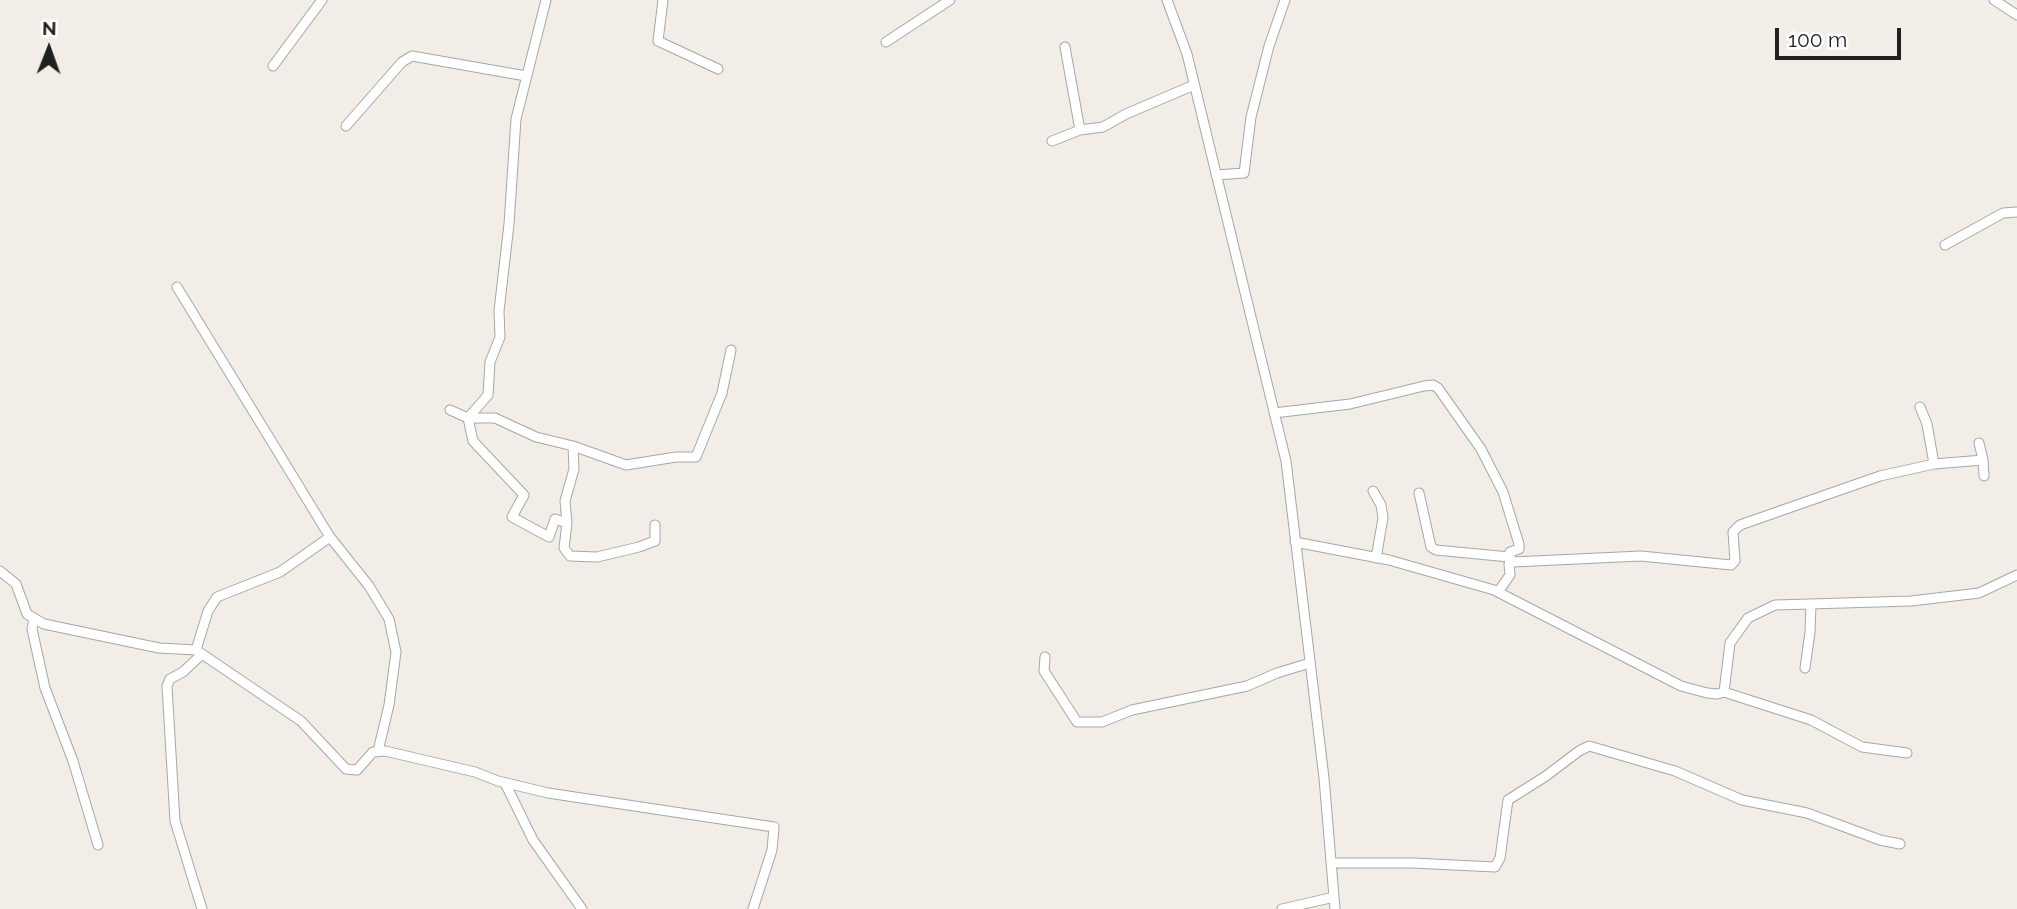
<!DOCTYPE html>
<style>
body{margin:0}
#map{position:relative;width:2017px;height:909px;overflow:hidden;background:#f2ede6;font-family:Raleway,sans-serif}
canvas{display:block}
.north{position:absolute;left:14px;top:14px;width:70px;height:70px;-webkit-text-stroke:5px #fff;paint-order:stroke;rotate:1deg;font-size:19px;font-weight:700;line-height:28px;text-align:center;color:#202020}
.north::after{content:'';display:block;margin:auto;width:24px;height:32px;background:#202020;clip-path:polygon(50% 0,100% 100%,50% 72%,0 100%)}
.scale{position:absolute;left:1775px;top:28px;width:126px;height:32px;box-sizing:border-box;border:4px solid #202020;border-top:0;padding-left:9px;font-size:21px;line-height:24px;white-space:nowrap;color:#202020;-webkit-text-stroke:5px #fff;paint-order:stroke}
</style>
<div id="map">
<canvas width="2017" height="909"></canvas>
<div class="north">N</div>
<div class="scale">100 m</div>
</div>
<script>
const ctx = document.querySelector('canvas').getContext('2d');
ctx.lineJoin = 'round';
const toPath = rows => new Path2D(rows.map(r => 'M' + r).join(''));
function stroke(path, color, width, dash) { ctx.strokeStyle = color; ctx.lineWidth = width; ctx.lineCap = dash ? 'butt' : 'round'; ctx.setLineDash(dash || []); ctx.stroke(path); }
const minor = toPath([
 [663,0,658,41,718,69],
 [1167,0,1187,54,1286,461,1324,778,1335,909],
 [1994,0,2017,15],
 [886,42,950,0],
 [1065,47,1080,130],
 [273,66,322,0],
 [346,126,402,62,412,56,526,76],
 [1052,141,1080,130,1103,127,1126,114,1194,85],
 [1216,175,1244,173,1251,117,1269,46,1285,0],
 [1945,245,2003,213,2017,212],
 [177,287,330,537,369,586,389,619,396,652,389,705,378,751],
 [1920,407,1927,424,1934,464],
 [450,410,468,418,488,395,490,362,500,337,499,311,509,224,516,119,546,0],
 [1274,413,1350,404,1424,386,1433,385,1438,388,1481,449,1503,492,1519,544,1519,549,1510,552,1509,557],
 [1979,443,1983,460],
 [573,446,626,465,676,457,696,457,722,393,731,350],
 [1373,491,1381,505,1383,518,1376,558],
 [1419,493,1431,547,1436,550,1509,557,1512,560],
 [567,523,565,501,574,469,573,446,536,437,495,418,468,418,473,441,524,495,512,517,549,537,555,519,567,523,564,548,570,556,597,557,639,547,655,541,655,525],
 [1295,542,1389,560,1494,590,1681,686,1707,693,1717,694,1724,692,1811,720,1862,747,1907,753],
 [0,571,16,584,27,614,44,624,159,648,196,650,301,721,346,769,357,770,373,752,385,751,475,772,498,781,548,793,774,827,772,850,753,909],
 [1498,592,1510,575,1509,564,1513,562,1641,556,1731,565,1735,561,1733,532,1740,525,1880,476,1934,464,1983,460,1984,476],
 [34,619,32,629,45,688,73,761,98,845],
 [196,650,208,611,217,597,280,572,330,537],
 [201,655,183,672,170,679,167,686,175,821,202,909],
 [1045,657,1044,671,1077,722,1102,722,1132,710,1247,686,1277,673,1310,663],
 [1805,668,1810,632,1811,604],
 [1724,692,1730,643,1748,618,1775,605,1911,601,1979,593,2017,575],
 [505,783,533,840,582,909],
 [1331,863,1412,863,1495,867,1500,858,1508,800,1546,776,1579,751,1589,746,1675,771,1742,800,1807,813,1880,840,1900,844],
 [1282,909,1330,898]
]);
stroke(minor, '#a7a7a7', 11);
stroke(minor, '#fff', 9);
</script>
